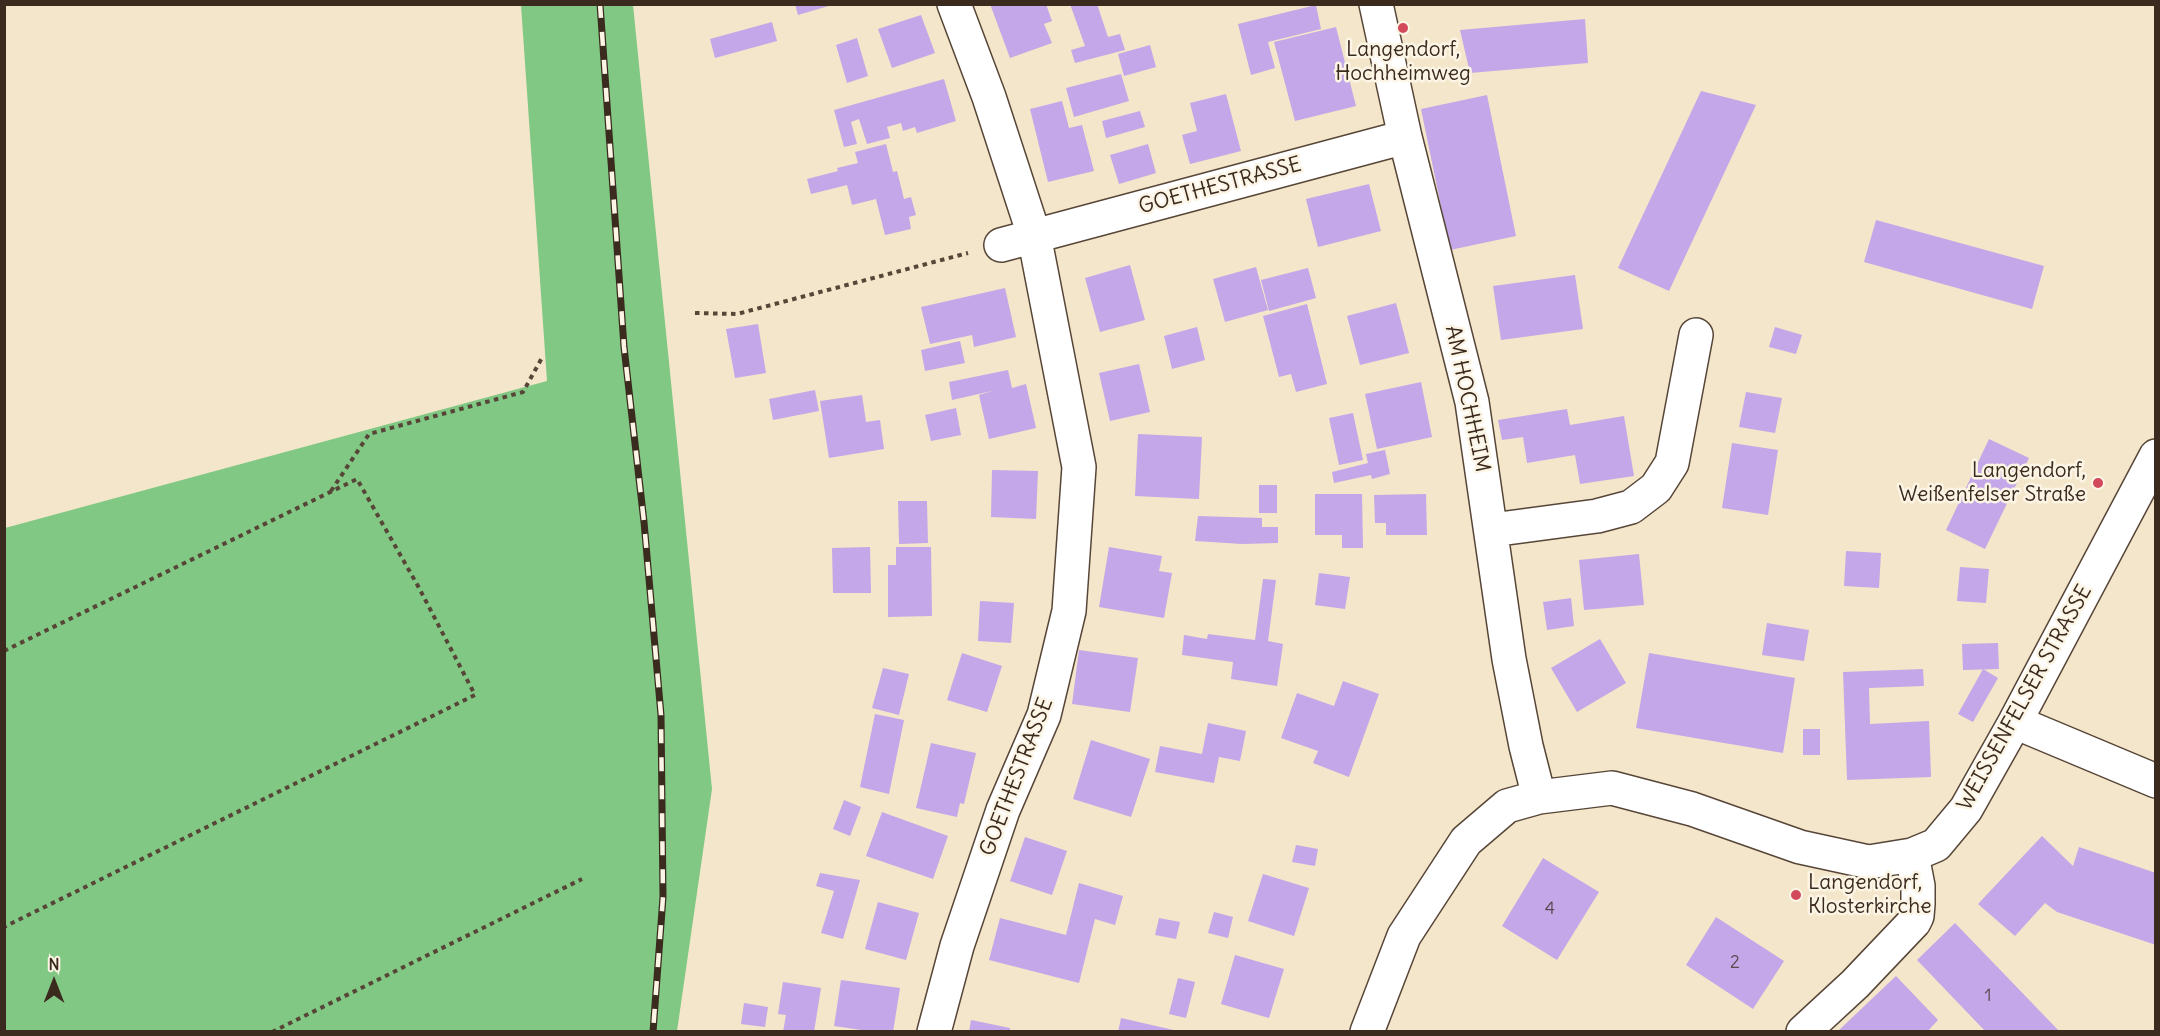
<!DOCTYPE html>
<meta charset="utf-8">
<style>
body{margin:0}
#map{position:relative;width:2160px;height:1036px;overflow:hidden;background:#f4e6ca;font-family:Delius,sans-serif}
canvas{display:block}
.frame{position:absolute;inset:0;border:6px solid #3b2a1e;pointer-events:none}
.north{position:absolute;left:24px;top:952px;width:60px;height:60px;-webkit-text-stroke:4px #fcf5e5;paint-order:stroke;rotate:0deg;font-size:16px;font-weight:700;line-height:24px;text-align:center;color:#3b2a1e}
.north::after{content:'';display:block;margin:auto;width:21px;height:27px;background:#3b2a1e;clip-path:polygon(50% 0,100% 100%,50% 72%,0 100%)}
</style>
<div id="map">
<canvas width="2160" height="1036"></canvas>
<div class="frame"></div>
<div class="north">N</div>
</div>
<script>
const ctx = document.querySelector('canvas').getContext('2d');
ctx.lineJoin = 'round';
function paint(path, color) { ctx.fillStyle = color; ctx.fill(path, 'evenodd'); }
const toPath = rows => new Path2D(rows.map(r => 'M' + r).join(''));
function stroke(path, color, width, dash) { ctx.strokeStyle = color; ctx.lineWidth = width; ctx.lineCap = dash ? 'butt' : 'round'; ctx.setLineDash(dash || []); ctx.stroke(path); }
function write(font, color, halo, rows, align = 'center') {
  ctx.font = font + ' Delius,sans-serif'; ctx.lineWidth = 5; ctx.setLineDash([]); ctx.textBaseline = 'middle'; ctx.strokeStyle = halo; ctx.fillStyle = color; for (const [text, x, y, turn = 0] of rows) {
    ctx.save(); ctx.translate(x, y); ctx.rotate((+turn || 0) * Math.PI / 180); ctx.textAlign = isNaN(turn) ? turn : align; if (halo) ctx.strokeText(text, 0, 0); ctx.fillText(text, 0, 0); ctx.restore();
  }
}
paint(toPath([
 [521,5,633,5,712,789,677,1031,5,1031,5,528,547,381]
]), '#80c884');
paint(toPath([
 [795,4,832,4,832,5,798,15],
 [990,4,1046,4,1052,21,1044,24,1052,43,1010,58],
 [1070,4,1097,4,1108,37,1120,34,1125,50,1075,63,1071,50,1085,46],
 [1316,5,1321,29,1268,42,1275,68,1251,75,1238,24],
 [921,15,935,53,892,68,878,29],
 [1585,19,1588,63,1470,73,1460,30],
 [772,22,777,41,715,58,710,39],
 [1336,27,1356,106,1295,121,1274,42],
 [857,38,868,76,847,83,836,45],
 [1150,45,1156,67,1124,76,1118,54],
 [1121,74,1129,101,1074,117,1066,88],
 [944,79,956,121,917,133,915,127,903,131,901,123,887,127,890,138,867,144,859,119,851,122,857,144,844,147,834,110],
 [1701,91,1756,105,1669,291,1618,268],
 [1226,94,1241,151,1190,164,1182,135,1197,131,1190,103],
 [1487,95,1516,236,1450,250,1421,109],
 [1062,101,1069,128,1082,125,1094,171,1048,182,1030,109],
 [1140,111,1145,127,1106,138,1102,121],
 [886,144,893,172,897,171,904,199,911,197,916,215,909,217,911,229,885,235,876,199,852,205,847,185,811,194,807,179,838,171,837,168,858,163,855,152],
 [1148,144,1156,173,1119,184,1110,155],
 [1369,184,1381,231,1318,247,1306,199],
 [1876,220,2044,266,2032,309,1864,262],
 [1130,265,1145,320,1100,332,1085,278],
 [1256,267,1268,310,1225,322,1213,279],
 [1308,268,1316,298,1269,311,1261,280],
 [1575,275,1583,329,1501,340,1493,286],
 [1005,288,1016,337,974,347,972,335,930,344,921,307],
 [1396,303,1409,353,1360,365,1347,316],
 [1307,304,1327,384,1296,392,1291,374,1279,377,1263,316],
 [758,324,766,373,735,378,726,329],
 [1197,327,1205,360,1172,369,1164,336],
 [1775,327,1802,335,1796,354,1769,347],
 [960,341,965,363,925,371,921,350],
 [1139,364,1150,412,1110,421,1099,373],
 [1008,370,1012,388,1026,384,1036,428,989,439,979,395,992,391,952,400,949,382],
 [1421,382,1432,437,1377,449,1365,394],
 [815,390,819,411,773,420,769,399],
 [1746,392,1782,398,1775,433,1739,427],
 [862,395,866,422,880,420,884,449,829,458,820,401],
 [956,408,961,435,931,441,925,415],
 [1567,409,1570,425,1624,416,1634,476,1580,484,1575,455,1527,463,1523,437,1502,440,1498,420],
 [1353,413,1363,460,1339,465,1329,418],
 [1138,434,1202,437,1199,499,1135,496],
 [1989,439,2029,458,1985,549,1946,530],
 [1732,443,1778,450,1768,515,1722,508],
 [1385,450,1390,474,1372,479,1371,475,1334,483,1332,472,1368,463,1366,454],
 [992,470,1038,471,1036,519,991,517],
 [1259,485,1277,485,1277,513,1259,513],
 [1315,494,1362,494,1363,548,1342,548,1342,535,1315,535],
 [1426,494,1427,535,1386,535,1386,523,1375,523,1374,495],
 [898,501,927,501,928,543,899,544],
 [1198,516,1262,518,1262,527,1278,527,1278,543,1242,544,1195,541],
 [870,547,871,593,833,593,832,548],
 [896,547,931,547,932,616,888,617,888,565,896,565],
 [1109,547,1162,556,1159,571,1172,573,1164,618,1099,607],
 [1846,551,1881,553,1879,588,1844,586],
 [1639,554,1644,605,1584,610,1579,560],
 [1960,567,1989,569,1986,603,1957,601],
 [1319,573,1350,577,1345,609,1315,605],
 [1263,579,1276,580,1268,641,1283,644,1277,686,1231,679,1233,662,1182,655,1184,635,1207,639,1208,634,1255,640],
 [1571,598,1574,626,1547,630,1543,602],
 [980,601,1014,603,1011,643,978,641],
 [1767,623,1809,630,1804,661,1762,655],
 [1600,639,1626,683,1577,712,1551,668],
 [1998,643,1999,669,1963,670,1962,644],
 [1079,650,1138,658,1130,712,1072,704],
 [962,653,1002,666,987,712,947,700],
 [1649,653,1795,678,1783,753,1636,728],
 [883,668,909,674,899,715,872,708],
 [1923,669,1924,686,1869,688,1870,724,1929,721,1931,777,1847,780,1843,672],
 [1983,669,1998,678,1973,722,1958,714],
 [1343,681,1379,694,1349,777,1313,763,1318,751,1281,738,1297,693,1334,706],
 [875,714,904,720,889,794,860,787],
 [1208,723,1246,731,1240,761,1219,757,1214,783,1155,772,1160,746,1202,754],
 [1803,729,1820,729,1820,755,1803,755],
 [1091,740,1150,759,1131,817,1073,799],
 [931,743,976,753,964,804,960,803,957,817,916,808],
 [844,800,861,807,850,836,833,829],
 [882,812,948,836,933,879,866,856],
 [2042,836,2073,866,2079,847,2156,873,2156,945,2057,912,2045,903,2015,936,1978,904],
 [1025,837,1067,851,1052,895,1010,881],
 [1296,845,1318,849,1315,866,1292,862],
 [1543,858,1599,892,1557,960,1502,926],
 [820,873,860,880,843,939,821,933,834,891,816,886],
 [1263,874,1309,888,1294,936,1248,921],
 [1079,883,1123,896,1115,925,1095,919,1079,983,989,960,1000,918,1066,935],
 [878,902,919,913,906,960,865,949],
 [1214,912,1233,917,1228,938,1208,933],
 [1716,917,1784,961,1753,1009,1686,965],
 [1159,918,1180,922,1176,939,1155,935],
 [1955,923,2060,1032,1986,1032,1917,960],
 [1235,955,1284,969,1269,1018,1221,1004],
 [1896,976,1938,1020,1927,1032,1837,1032],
 [1178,978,1195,982,1186,1018,1169,1014],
 [841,980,900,988,893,1032,875,1032,834,1026],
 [783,982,821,988,814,1032,783,1032,786,1015,778,1014],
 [744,1003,768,1007,765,1027,741,1024],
 [1121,1018,1178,1031,1178,1032,1118,1032],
 [971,1020,1010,1028,1010,1032,969,1032]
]), '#c3a7e8');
const minor = toPath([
 [1376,4,1405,137,1472,402,1509,659,1526,746,1539,797],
 [1001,245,1405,137],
 [1492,530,1597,516,1631,507,1656,488,1672,463,1696,335],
 [2015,722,2156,781],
 [934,1032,957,946,1003,810,1044,715,1069,611,1079,467,1034,235,989,97,954,4],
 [1367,1032,1404,936,1466,841,1507,806,1539,797,1612,788,1692,809,1800,847,1869,862,1912,855,1936,845,1966,809,2015,722,2156,456],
 [1803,1032,1855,984,1914,922,1917,916,1918,904,1918,886,1912,855]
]);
stroke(minor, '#574638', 36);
stroke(toPath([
 [695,313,737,314,968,253],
 [331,491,369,434,523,392,543,356],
 [4,651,357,479,418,586,475,695,4,927],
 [272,1032,582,879]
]), '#574638', 4, [4.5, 4.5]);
stroke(minor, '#fff', 33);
const rail = toPath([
 [600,4,624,347,644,522,661,715,663,897,653,1032]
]);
stroke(rail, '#3b2a1e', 7);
stroke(rail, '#fcf5e5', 4.5, [14]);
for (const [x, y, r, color] of [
 [1403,28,6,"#d1495b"],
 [2098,483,6,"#d1495b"],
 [1796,895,6,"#d1495b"]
]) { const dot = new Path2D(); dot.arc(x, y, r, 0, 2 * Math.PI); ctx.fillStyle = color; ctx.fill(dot); stroke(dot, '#fcf5e5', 2); }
write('18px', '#5d4950', null, [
 ["4",1550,909],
 ["2",1735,963],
 ["1",1988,996]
]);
write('21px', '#3b2a1e', '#fcf5e5', [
 ["Langendorf,",1403,50],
 ["Hochheimweg",1403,74],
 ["Langendorf,",2086,471,"right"],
 ["Weißenfelser Straße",2086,495,"right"],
 ["Langendorf,",1808,883,"left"],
 ["Klosterkirche",1808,907,"left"]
]);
write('21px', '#3b2a1e', '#fcf5e5', [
 ["GOETHESTRASSE",1220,186,-15],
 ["AM HOCHHEIM",1467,399,78],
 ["WEISSENFELSER STRASSE",2025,698,-61],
 ["GOETHESTRASSE",1017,777,-69]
]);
</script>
